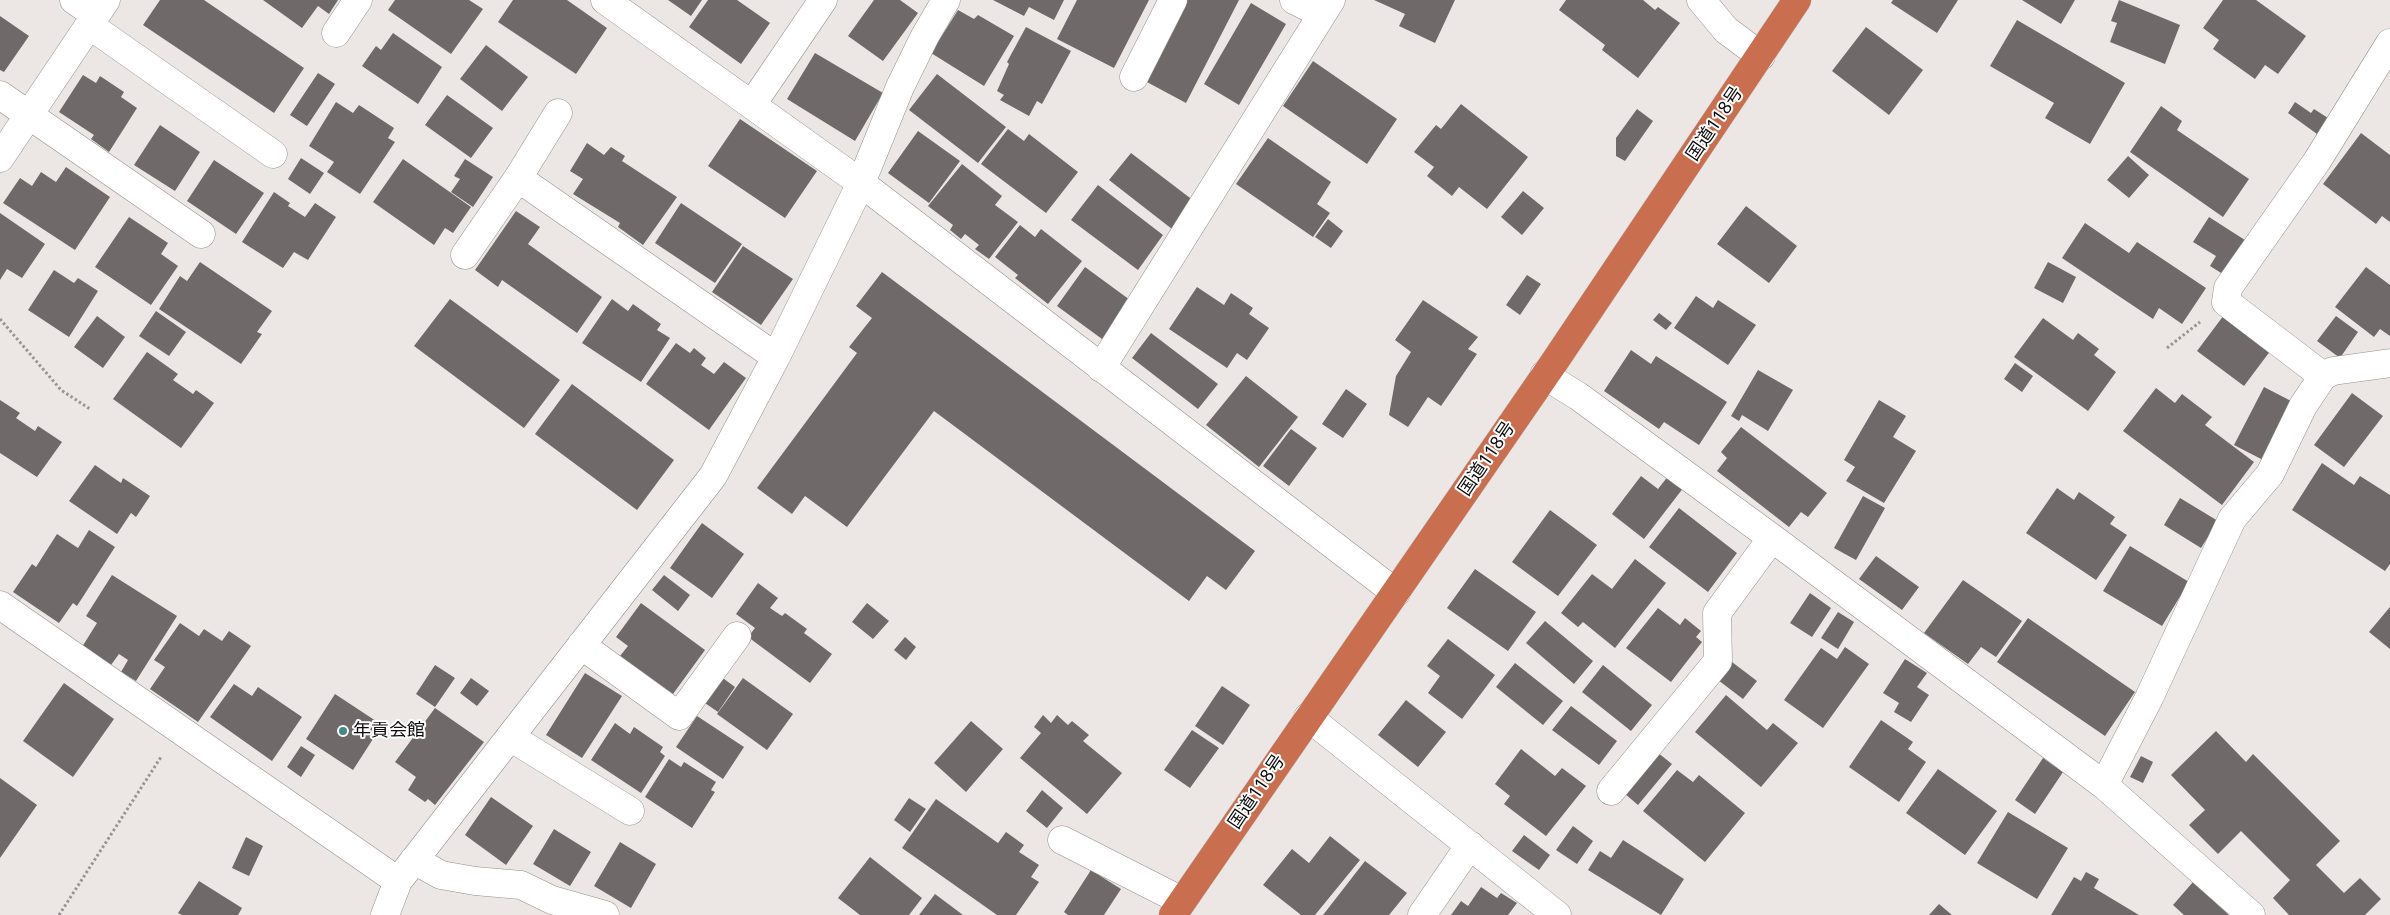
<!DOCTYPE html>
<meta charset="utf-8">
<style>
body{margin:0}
canvas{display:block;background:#ece7e5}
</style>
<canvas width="2390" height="915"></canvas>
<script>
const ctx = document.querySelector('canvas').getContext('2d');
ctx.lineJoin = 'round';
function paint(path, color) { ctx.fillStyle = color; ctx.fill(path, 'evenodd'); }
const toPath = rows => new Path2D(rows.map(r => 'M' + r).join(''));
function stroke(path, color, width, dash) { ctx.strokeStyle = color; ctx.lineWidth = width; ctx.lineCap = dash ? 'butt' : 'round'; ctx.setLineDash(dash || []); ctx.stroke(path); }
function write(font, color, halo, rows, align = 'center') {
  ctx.font = font + ' "Noto Sans","Noto Sans JP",sans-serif'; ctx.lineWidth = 4; ctx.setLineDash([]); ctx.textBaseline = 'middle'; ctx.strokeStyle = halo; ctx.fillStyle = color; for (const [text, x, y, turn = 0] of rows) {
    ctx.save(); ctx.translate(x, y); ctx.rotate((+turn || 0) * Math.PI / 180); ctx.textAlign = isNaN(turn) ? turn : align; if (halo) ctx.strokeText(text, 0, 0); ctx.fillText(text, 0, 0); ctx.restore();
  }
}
paint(toPath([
 [160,0,204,0,304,68,274,113,143,25],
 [263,0,338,0,329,14,318,6,302,28],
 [395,0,469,0,483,9,451,54,388,10],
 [513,0,567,0,607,28,576,74,498,22],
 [668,0,702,0,691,16],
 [708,0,737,0,770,23,741,64,689,27],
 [874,0,900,0,918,13,883,61,848,36],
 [993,0,1064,0,1054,20,1029,7,1024,16],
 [1077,0,1149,0,1114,68,1057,39],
 [1187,0,1239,0,1186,103,1145,81],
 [1374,0,1455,0,1435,43,1399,26,1405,14],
 [1566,0,1643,0,1655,10,1658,7,1680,23,1638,78,1602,50,1605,45,1559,10],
 [1893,0,1958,0,1937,33,1891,3],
 [2022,0,2075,0,2061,24],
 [2119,0,2180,25,2165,64,2110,42,2117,23,2111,21],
 [2223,0,2256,0,2306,36,2278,74,2265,65,2255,79,2213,49,2219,40,2203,28],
 [1251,3,1286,24,1239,105,1204,84],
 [958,10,974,19,978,15,1014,36,984,86,931,53],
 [0,16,29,36,4,72,0,70],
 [2017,20,2125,83,2090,144,2045,118,2054,103,1990,66],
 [1026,27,1071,51,1042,104,1037,101,1029,116,1000,100,1004,95,997,91,1009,64,1007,62],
 [1866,27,1923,70,1889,115,1832,71],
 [393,33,442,67,418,104,362,66,376,46,381,50],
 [486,45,528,77,502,111,460,79],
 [815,53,883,93,855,141,787,99],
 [1313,61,1397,119,1367,164,1283,106],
 [318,73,335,84,307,126,290,115],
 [937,74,1006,127,978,163,909,110],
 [83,75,96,83,100,76,124,92,121,97,137,108,109,152,91,139,94,135,59,112],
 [447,95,493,128,471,158,425,125],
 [336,102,353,113,359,105,394,128,388,138,395,142,360,194,327,172,334,162,309,146],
 [2295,102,2311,113,2314,109,2328,118,2317,134,2288,113],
 [1461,104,1528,157,1487,209,1459,187,1452,196,1427,176,1434,167,1414,152,1436,125,1441,129],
 [2161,106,2182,121,2177,130,2249,179,2223,217,2130,152],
 [1637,109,1653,121,1625,161,1616,156,1616,138],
 [740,119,817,171,785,218,708,166],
 [160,125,200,152,175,191,134,165],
 [1008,129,1024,141,1029,134,1078,172,1046,213,981,164],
 [918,131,960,161,929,203,888,173],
 [2361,133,2390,155,2390,222,2382,216,2376,224,2323,184],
 [1268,138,1331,182,1317,204,1330,213,1313,237,1236,184],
 [587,143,604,155,611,147,625,156,622,161,677,197,643,245,618,227,620,223,573,194,583,179,570,171],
 [1131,153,1194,201,1172,229,1109,180],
 [2128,156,2149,175,2129,198,2107,180],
 [301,158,324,173,310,194,288,179],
 [403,159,471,207,453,233,445,228,434,245,373,202],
 [465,159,493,177,473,207,451,192,460,179,454,176],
 [214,160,264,193,236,234,187,201],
 [962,164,1002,196,995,205,1018,222,989,259,975,249,979,245,965,234,961,239,950,230,953,225,928,206],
 [66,167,110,197,75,250,3,203,20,178,32,186,41,172,56,182],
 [1098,185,1163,235,1138,270,1071,220],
 [1523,191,1544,208,1522,235,1501,217],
 [274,192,290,203,288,206,305,217,315,203,336,217,308,260,294,252,283,268,242,242],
 [681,203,742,244,715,283,655,243],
 [1746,206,1797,246,1769,283,1717,244],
 [516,211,540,227,528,244,602,297,577,333,502,280,498,287,475,270],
 [0,213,45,244,22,278,7,269,0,280],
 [129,217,168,243,161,254,178,266,151,305,95,267],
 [2209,217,2248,242,2226,276,2210,266,2216,256,2193,242],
 [1328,219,1343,231,1331,248,1315,237],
 [2085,223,2129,253,2137,242,2206,288,2182,324,2159,308,2153,319,2062,258],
 [1020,225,1035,237,1041,229,1082,261,1048,304,1015,278,1018,275,995,257],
 [743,246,793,279,761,325,712,292],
 [200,262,272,311,257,332,262,334,241,364,159,309,180,276,187,281],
 [2048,262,2076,277,2063,303,2034,288],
 [1085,267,1130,300,1102,339,1057,306],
 [2366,267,2390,285,2390,336,2380,329,2374,337,2335,307],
 [54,270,74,283,78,278,98,291,69,337,28,310],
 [882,272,1255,551,1226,590,1207,576,1189,601,934,411,847,527,805,496,792,514,757,488,857,353,849,347,872,318,856,306],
 [1527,275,1541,284,1520,315,1506,305],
 [1197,287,1224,305,1231,293,1253,308,1249,314,1269,328,1247,360,1237,353,1227,368,1169,329],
 [1696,296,1713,308,1718,300,1756,325,1728,365,1674,328],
 [450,299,560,380,524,428,414,346],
 [612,299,628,311,633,304,661,324,657,330,670,338,641,382,582,343],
 [1423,300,1478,337,1468,349,1477,354,1441,406,1428,397,1408,427,1389,415,1396,376,1411,352,1395,340],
 [156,311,186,332,169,356,139,336],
 [1659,313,1672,323,1666,330,1653,320],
 [2224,315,2271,350,2244,386,2197,351],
 [97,316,125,337,103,368,74,347],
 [2336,316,2358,332,2340,358,2317,341],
 [2043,318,2073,340,2078,333,2099,349,2094,355,2116,372,2088,411,2014,357],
 [1151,333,1218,384,1198,409,1132,358],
 [676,343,690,353,694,348,706,358,701,365,714,374,724,362,746,378,709,430,646,384],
 [1631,350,1651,364,1656,356,1727,402,1699,445,1664,422,1659,429,1604,391],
 [147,352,178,374,173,380,193,394,196,390,214,403,181,448,113,399],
 [2015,363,2033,376,2022,392,2004,379],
 [1758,370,1793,390,1768,431,1742,415,1739,421,1731,416],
 [1246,376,1298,417,1259,467,1206,425],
 [572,384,674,460,637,510,535,434],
 [2264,387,2293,402,2263,460,2234,445],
 [2156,388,2175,403,2182,394,2212,417,2205,425,2254,462,2222,505,2123,431],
 [1346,389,1367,404,1343,438,1322,424],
 [2352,393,2383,416,2344,467,2314,445],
 [0,400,20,413,16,418,35,431,38,426,62,442,37,477,0,453],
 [1879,400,1906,416,1893,437,1916,451,1884,503,1846,481,1855,467,1844,460],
 [1741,427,1827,493,1808,517,1801,512,1789,527,1717,471,1727,458,1721,452],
 [1291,429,1317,448,1289,486,1263,466],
 [2322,463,2354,485,2360,476,2390,495,2390,564,2385,571,2292,510],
 [95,465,121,483,123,478,150,496,136,517,131,513,117,534,69,501],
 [1669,475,1684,487,1644,539,1612,514,1641,476,1658,489],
 [2057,488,2074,500,2079,492,2115,517,2110,524,2127,535,2096,580,2026,533],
 [1863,496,1885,508,1856,560,1834,548],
 [2180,498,2218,521,2201,548,2164,525],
 [1679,508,1737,553,1708,592,1649,547],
 [1550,510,1597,545,1558,596,1512,562],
 [702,523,744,554,712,598,670,568],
 [89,530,115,547,77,606,73,603,59,623,13,592,32,564,36,567,57,534,78,548],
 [2130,546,2189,582,2162,626,2103,591],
 [1876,556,1919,587,1902,610,1859,579],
 [1635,559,1666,583,1615,648,1583,622,1578,627,1561,613,1592,574,1612,589],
 [1475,569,1536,612,1508,651,1447,608],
 [112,575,177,616,136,681,121,672,128,660,119,654,111,665,82,647,97,623,86,616],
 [664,575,690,595,678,611,652,590],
 [1963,580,2022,621,1996,657,1981,647,1968,664,1924,633],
 [758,583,778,598,770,608,782,616,785,613,807,629,804,633,832,654,810,683,748,637,755,628,736,614],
 [1810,593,1831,608,1812,637,1790,623],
 [641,603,705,650,673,694,620,656,628,646,616,637],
 [867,603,889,621,873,639,852,622],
 [2390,607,2390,649,2369,632],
 [1658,608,1680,625,1685,618,1701,631,1696,637,1702,642,1671,682,1626,648],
 [1838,612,1854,622,1838,649,1821,638],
 [2028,618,2135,692,2105,736,1997,662],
 [1545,621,1593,661,1574,684,1526,643],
 [180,623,199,636,204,629,222,641,229,631,251,646,198,722,150,689,165,667,154,660],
 [905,637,916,647,906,660,894,650],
 [1448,639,1495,675,1462,719,1428,693,1440,676,1427,666],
 [1845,647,1869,664,1823,728,1784,700,1821,648,1837,659],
 [1905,659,1927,673,1917,687,1929,695,1911,722,1894,712,1899,703,1883,693],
 [1732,662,1757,681,1743,699,1718,680],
 [1515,663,1563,701,1543,725,1496,687],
 [435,665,455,678,435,707,416,694],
 [1603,665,1652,705,1631,731,1582,692],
 [585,673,622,696,582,758,546,735],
 [720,676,735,687,718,712,702,701],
 [471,678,489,691,477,706,460,693],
 [743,678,793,714,767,750,717,714],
 [64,683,114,719,73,777,23,741],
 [234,684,252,696,258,687,302,717,272,761,210,717],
 [1222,686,1250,705,1223,745,1195,726],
 [335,694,382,725,353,770,306,739],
 [1726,695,1767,730,1773,723,1798,743,1761,787,1695,732],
 [1406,700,1446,732,1418,767,1378,735],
 [1571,706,1617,741,1599,765,1552,730],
 [435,708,484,742,435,805,428,799,425,802,408,790,416,777,395,762],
 [1043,715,1051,723,1057,715,1068,725,1072,721,1089,735,1083,741,1122,773,1087,814,1020,758,1041,733,1034,727],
 [697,716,744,747,723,779,676,747],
 [1881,720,1913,742,1908,749,1926,762,1899,802,1849,767],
 [971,721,1003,749,966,792,934,763],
 [615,723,630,734,634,727,663,747,660,752,665,756,641,793,591,760],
 [1192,730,1219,748,1190,788,1164,770],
 [2216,731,2246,762,2253,754,2340,841,2316,865,2344,893,2360,878,2381,899,2365,915,2289,915,2273,898,2290,880,2241,831,2218,854,2189,825,2205,810,2171,775],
 [301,746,315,755,301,777,287,767],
 [1521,749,1555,776,1562,768,1586,786,1546,836,1504,804,1510,796,1495,784],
 [1657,752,1672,764,1638,805,1624,793],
 [2141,756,2153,762,2143,783,2130,777],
 [2043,758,2063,772,2035,814,2015,800],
 [669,759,681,767,684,762,716,782,711,790,715,792,692,828,645,797],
 [1938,769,1997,811,1965,855,1906,813],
 [1677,770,1693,782,1699,775,1745,813,1705,862,1643,811],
 [0,778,37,805,0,858],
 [1042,790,1063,808,1047,828,1026,811],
 [491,797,533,826,506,865,465,835],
 [909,798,926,809,910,832,894,820],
 [936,799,998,843,1006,832,1024,845,1019,852,1039,865,1031,877,1039,882,1016,915,997,915,902,848],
 [2008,812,2068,848,2037,899,1977,863],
 [1573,826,1593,841,1577,864,1556,850],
 [554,829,591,852,570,886,533,864],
 [1524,835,1550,855,1539,870,1512,851],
 [1330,836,1360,860,1315,915,1301,915,1263,885,1292,849,1309,863],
 [246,837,263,846,249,876,232,868],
 [1623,840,1684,879,1661,915,1588,870,1600,851,1611,858],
 [620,842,656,864,631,908,594,886],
 [870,857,922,898,909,915,860,915,838,898],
 [1365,861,1407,893,1389,915,1323,915],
 [1091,870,1121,889,1104,915,1068,915,1064,912],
 [2086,872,2099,879,2094,888,2139,915,2051,915,2074,877,2081,881],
 [199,881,242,908,238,915,182,915,178,913],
 [2193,882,2229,915,2184,915,2173,905],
 [1481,887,1497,898,1501,893,1517,903,1508,915,1451,915,1461,901,1468,906],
 [935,894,963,915,919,915],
 [1939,904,1952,915,1929,915]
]), '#6f6a69');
const minor = toPath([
 [74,0,96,15],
 [605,0,861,183,1396,593],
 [1294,0,1322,14],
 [1701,0,1726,30,1761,56],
 [89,25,273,154],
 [336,33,358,0],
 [1134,77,1173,0],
 [0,95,201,234],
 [753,103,823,0],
 [0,158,106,0],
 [518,178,776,357],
 [465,255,518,178,558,113],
 [1101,368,1331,0],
 [1544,375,1578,396,1772,538,2104,785,2251,915],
 [2323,376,2226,302,2228,288,2317,161,2390,43],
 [0,605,398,881],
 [581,645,679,716,737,636],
 [1308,717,1557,915],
 [510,737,630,811],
 [2104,785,2149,698,2232,519,2270,474,2303,406,2323,376,2333,371,2390,363],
 [1611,791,1718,661,1717,613,1772,538],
 [1062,840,1182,901],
 [414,860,441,875,475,881,521,885,552,900,605,915],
 [385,915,398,881,713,476,776,357,861,183,900,87,925,36,946,0],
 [1422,915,1470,845]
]);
const highway = toPath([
 [1173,915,1555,361,1797,0]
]);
stroke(minor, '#95908e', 29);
stroke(highway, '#c5c5c5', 29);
stroke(toPath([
 [0,319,61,390,90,409],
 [2167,348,2200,322],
 [59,915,161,757]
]), '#989493', 3, [2.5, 2.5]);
stroke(minor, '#fff', 28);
stroke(highway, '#ca6e50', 28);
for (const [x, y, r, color] of [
 [343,731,5,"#438a85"]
]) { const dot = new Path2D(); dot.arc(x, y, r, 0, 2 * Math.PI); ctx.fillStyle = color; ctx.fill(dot); stroke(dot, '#fff', 2); }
write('18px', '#0e0c0c', '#fff', [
 ["国道118号",1715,124,-56],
 ["国道118号",1487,459,-56],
 ["国道118号",1257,792,-56]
]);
write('18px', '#0e0c0c', '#fff', [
 ["年貢会館",353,731]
], 'left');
</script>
